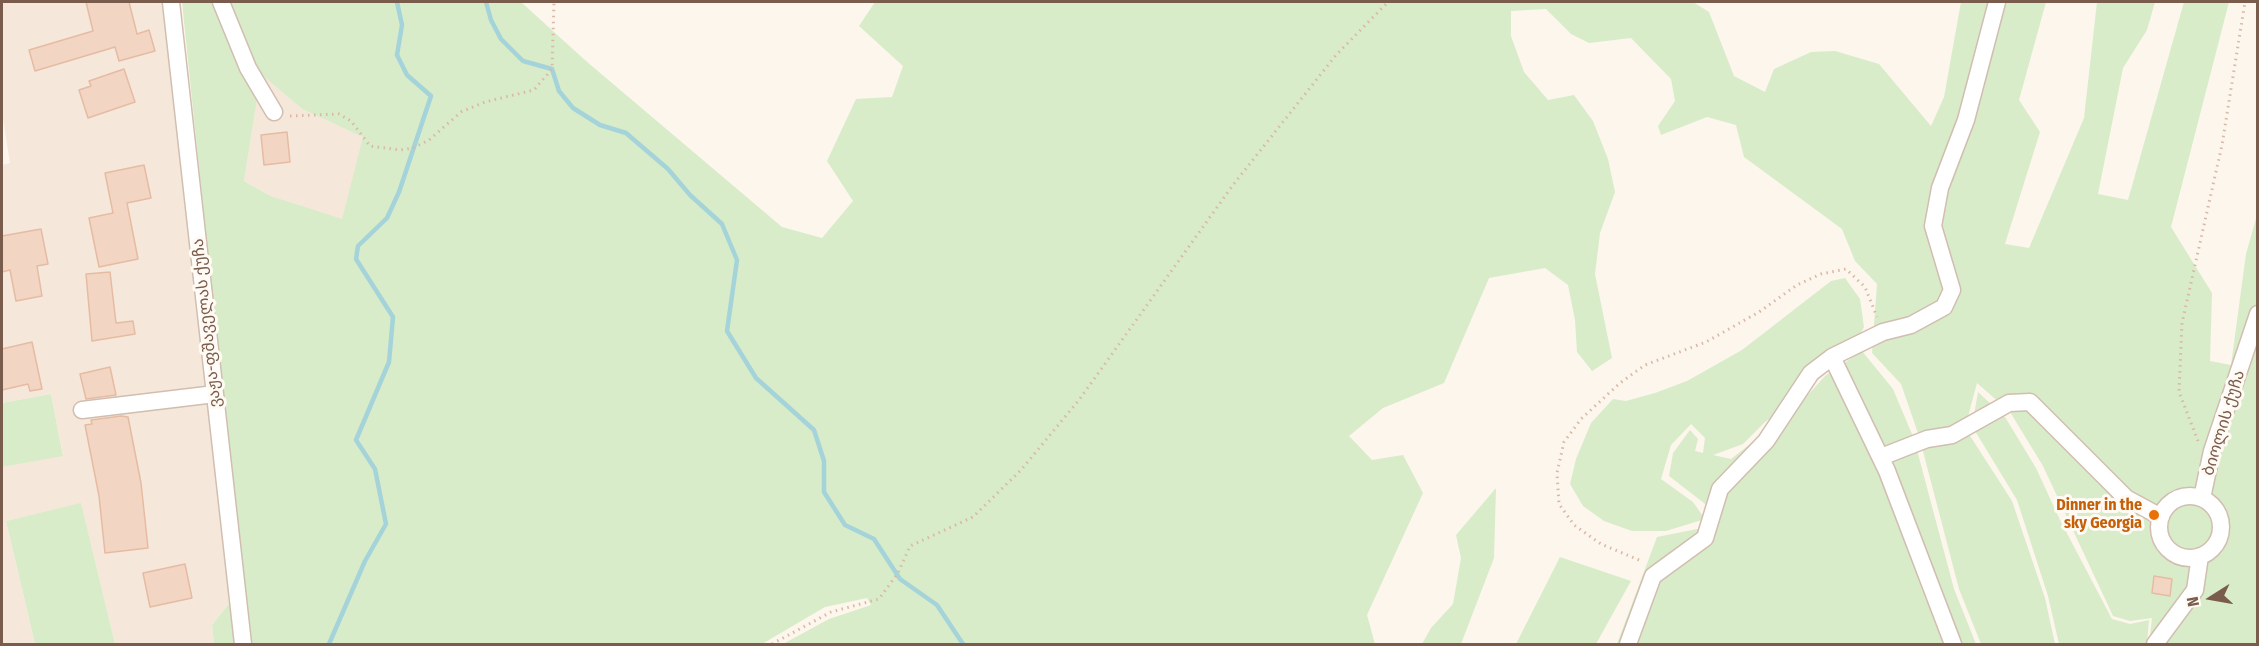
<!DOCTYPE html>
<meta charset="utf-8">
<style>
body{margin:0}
#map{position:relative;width:2259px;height:646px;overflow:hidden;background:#fdf6ec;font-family:"Fira Sans Condensed",sans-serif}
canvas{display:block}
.frame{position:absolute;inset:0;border:3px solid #7a5c4d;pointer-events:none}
.north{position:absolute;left:2181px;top:568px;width:60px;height:60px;-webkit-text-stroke:4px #fffaf3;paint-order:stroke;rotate:259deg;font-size:16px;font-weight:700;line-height:24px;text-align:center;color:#7a5c4d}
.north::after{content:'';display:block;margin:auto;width:21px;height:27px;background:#7a5c4d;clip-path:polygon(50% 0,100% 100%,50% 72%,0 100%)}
</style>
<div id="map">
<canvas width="2259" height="646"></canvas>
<div class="frame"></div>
<div class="north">N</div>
</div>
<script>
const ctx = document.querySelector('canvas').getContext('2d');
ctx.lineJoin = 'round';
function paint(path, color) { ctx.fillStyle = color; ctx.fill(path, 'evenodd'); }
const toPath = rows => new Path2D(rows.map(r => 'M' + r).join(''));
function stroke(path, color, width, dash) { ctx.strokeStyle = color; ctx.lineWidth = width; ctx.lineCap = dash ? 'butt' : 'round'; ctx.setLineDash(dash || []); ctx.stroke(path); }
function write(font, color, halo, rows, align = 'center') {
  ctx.font = font + ' "Fira Sans Condensed","Noto Sans Georgian",sans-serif'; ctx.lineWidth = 6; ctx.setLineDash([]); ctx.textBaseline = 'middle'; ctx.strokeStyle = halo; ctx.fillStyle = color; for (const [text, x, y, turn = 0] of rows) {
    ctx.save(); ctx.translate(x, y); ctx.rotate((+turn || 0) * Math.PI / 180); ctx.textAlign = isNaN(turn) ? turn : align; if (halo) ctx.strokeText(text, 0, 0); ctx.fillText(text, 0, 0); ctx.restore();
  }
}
paint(toPath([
 [2,2,162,2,231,601,212,625,214,644,115,644,81,504,6,521,35,644,2,644,2,467,63,455,51,394,2,403,2,165,10,163,2,113],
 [261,73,302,109,364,137,342,220,271,196,244,181]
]), '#f5e8da');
paint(toPath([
 [182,2,521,2,586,61,782,227,822,238,853,201,827,161,856,99,892,97,903,66,859,26,875,2,1693,2,1709,12,1734,76,1765,92,1774,69,1811,52,1835,51,1879,64,1931,126,1944,97,1961,2,2046,2,2019,100,2040,132,2005,244,2029,248,2084,118,2097,2,2155,2,2147,30,2123,68,2098,194,2128,200,2184,2,2229,2,2171,227,2212,293,2210,361,2231,365,2246,254,2257,215,2257,644,2149,644,2152,618,2130,621,2113,616,2043,466,2010,412,1977,383,1965,428,2012,501,2045,598,2055,644,1981,644,1959,589,1919,436,1901,384,1872,353,1877,284,1855,261,1842,229,1744,157,1736,125,1707,117,1661,135,1658,126,1675,101,1671,79,1631,38,1589,43,1571,34,1546,9,1511,11,1511,36,1524,72,1548,100,1574,95,1593,121,1608,159,1615,192,1600,233,1595,274,1612,358,1592,371,1577,352,1575,320,1568,285,1545,268,1489,278,1444,383,1383,408,1349,436,1372,460,1403,455,1423,493,1367,615,1375,644,783,644,829,619,871,605,867,598,825,607,762,644,248,644],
 [261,74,302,109,363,137,342,219,271,196,244,181],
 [1845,278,1860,299,1864,327,1851,351,1809,381,1799,398,1765,422,1743,444,1713,455,1731,459,1797,407,1825,376,1862,351,1893,389,1914,439,1954,589,1976,644,1617,644,1657,537,1707,527,1709,507,1669,476,1673,453,1690,430,1698,439,1695,451,1703,453,1705,438,1691,424,1671,445,1661,479,1693,502,1705,519,1666,531,1632,531,1604,521,1583,506,1570,484,1576,459,1591,423,1613,399,1626,401,1655,393,1687,381,1742,350,1831,281],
 [1978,392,2005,417,2036,468,2060,520,2112,619,2130,624,2149,620,2147,644,2059,644,2048,596,2017,500,1972,426],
 [51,394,63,456,2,467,2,403],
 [1496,488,1494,558,1461,644,1422,644,1431,628,1453,604,1461,558,1456,535],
 [81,503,115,644,35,644,6,521],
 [1560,557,1631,581,1596,644,1516,644],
 [231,601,237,644,214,644,212,625]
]), '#d8ecc9');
stroke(toPath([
 [486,2,491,20,501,39,523,61,552,69,559,91,573,108,600,125,626,133,668,169,690,195,722,224,737,260,727,331,756,378,814,430,824,461,824,492,845,525,874,539,900,579,937,605,963,644],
 [329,644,365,561,386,524,375,469,356,440,389,362,393,317,356,259,358,246,387,218,399,192,431,96,407,75,397,55,402,25,397,2]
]), '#a5d3da', 4.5);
const building = toPath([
 [86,2,129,2,137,34,149,30,155,51,119,61,115,47,35,71,29,50,93,31,86,2],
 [124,69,135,102,88,118,79,90,91,86,89,81,124,69],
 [287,132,290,162,264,165,261,135,287,132],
 [144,165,151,198,127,203,138,259,99,267,89,218,113,213,105,173,144,165],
 [41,229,48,264,37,266,42,296,16,301,10,270,2,272,2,236,41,229],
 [110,272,116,323,133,321,135,334,92,341,86,274,110,272],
 [32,342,42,389,30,391,28,384,2,390,2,349,32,342],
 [110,367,116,395,86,399,80,374,110,367],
 [121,416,128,417,141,483,148,548,105,553,99,496,85,425,92,424,91,420,121,416],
 [185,564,192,598,150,607,143,573,185,564],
 [2154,576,2172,579,2170,596,2152,593,2154,576]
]);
paint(building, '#f3d5c3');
stroke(building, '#e6bba3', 1.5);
const minor = toPath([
 [171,2,243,644],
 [221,2,248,68,274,112],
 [1832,357,1887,471,1953,644],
 [82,410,215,394],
 [1881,457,1927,439,1952,435,2009,403,2030,402,2126,498,2161,517],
 '2159 527a31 31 0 1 1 62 0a31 31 0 1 1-62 0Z',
 [2202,498,2212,451,2258,314],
 [1628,644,1653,576,1705,538,1720,489,1766,441,1811,373,1832,357,1883,332,1911,325,1944,307,1952,290,1933,226,1940,188,1966,120,1997,2],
 [2155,644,2195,590,2200,556]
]);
stroke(minor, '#d1beb0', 19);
stroke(toPath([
 [290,116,339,114,351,121,370,146,400,150,413,148,429,140,461,112,485,102,534,90,552,69,554,2],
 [2198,441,2179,392,2182,323,2222,145,2245,2],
 [1639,560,1601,544,1574,525,1559,504,1557,473,1564,442,1581,419,1620,383,1645,365,1706,342,1759,312,1797,285,1821,274,1846,269,1865,287,1877,317],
 [772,644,831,612,879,599,898,573,910,546,973,517,1021,470,1079,400,1233,185,1336,55,1388,2]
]), '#d9b8a5', 3, [1.5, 4.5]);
stroke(minor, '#fff', 16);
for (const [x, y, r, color] of [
 [2154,515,6,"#e8710a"]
]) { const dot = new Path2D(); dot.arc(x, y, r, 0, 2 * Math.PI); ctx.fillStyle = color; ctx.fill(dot); stroke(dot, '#fffaf3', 2); }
write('16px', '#7a5c4d', '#fffaf3', [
 ["ვაჟა-ფშაველას ქუჩა",207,323,-96],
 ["ბიოლის ქუჩა",2224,423,-73]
]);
write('bold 16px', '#c56008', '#fffaf3', [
 ["Dinner in the",2142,506],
 ["sky Georgia",2142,524]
], 'right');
</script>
